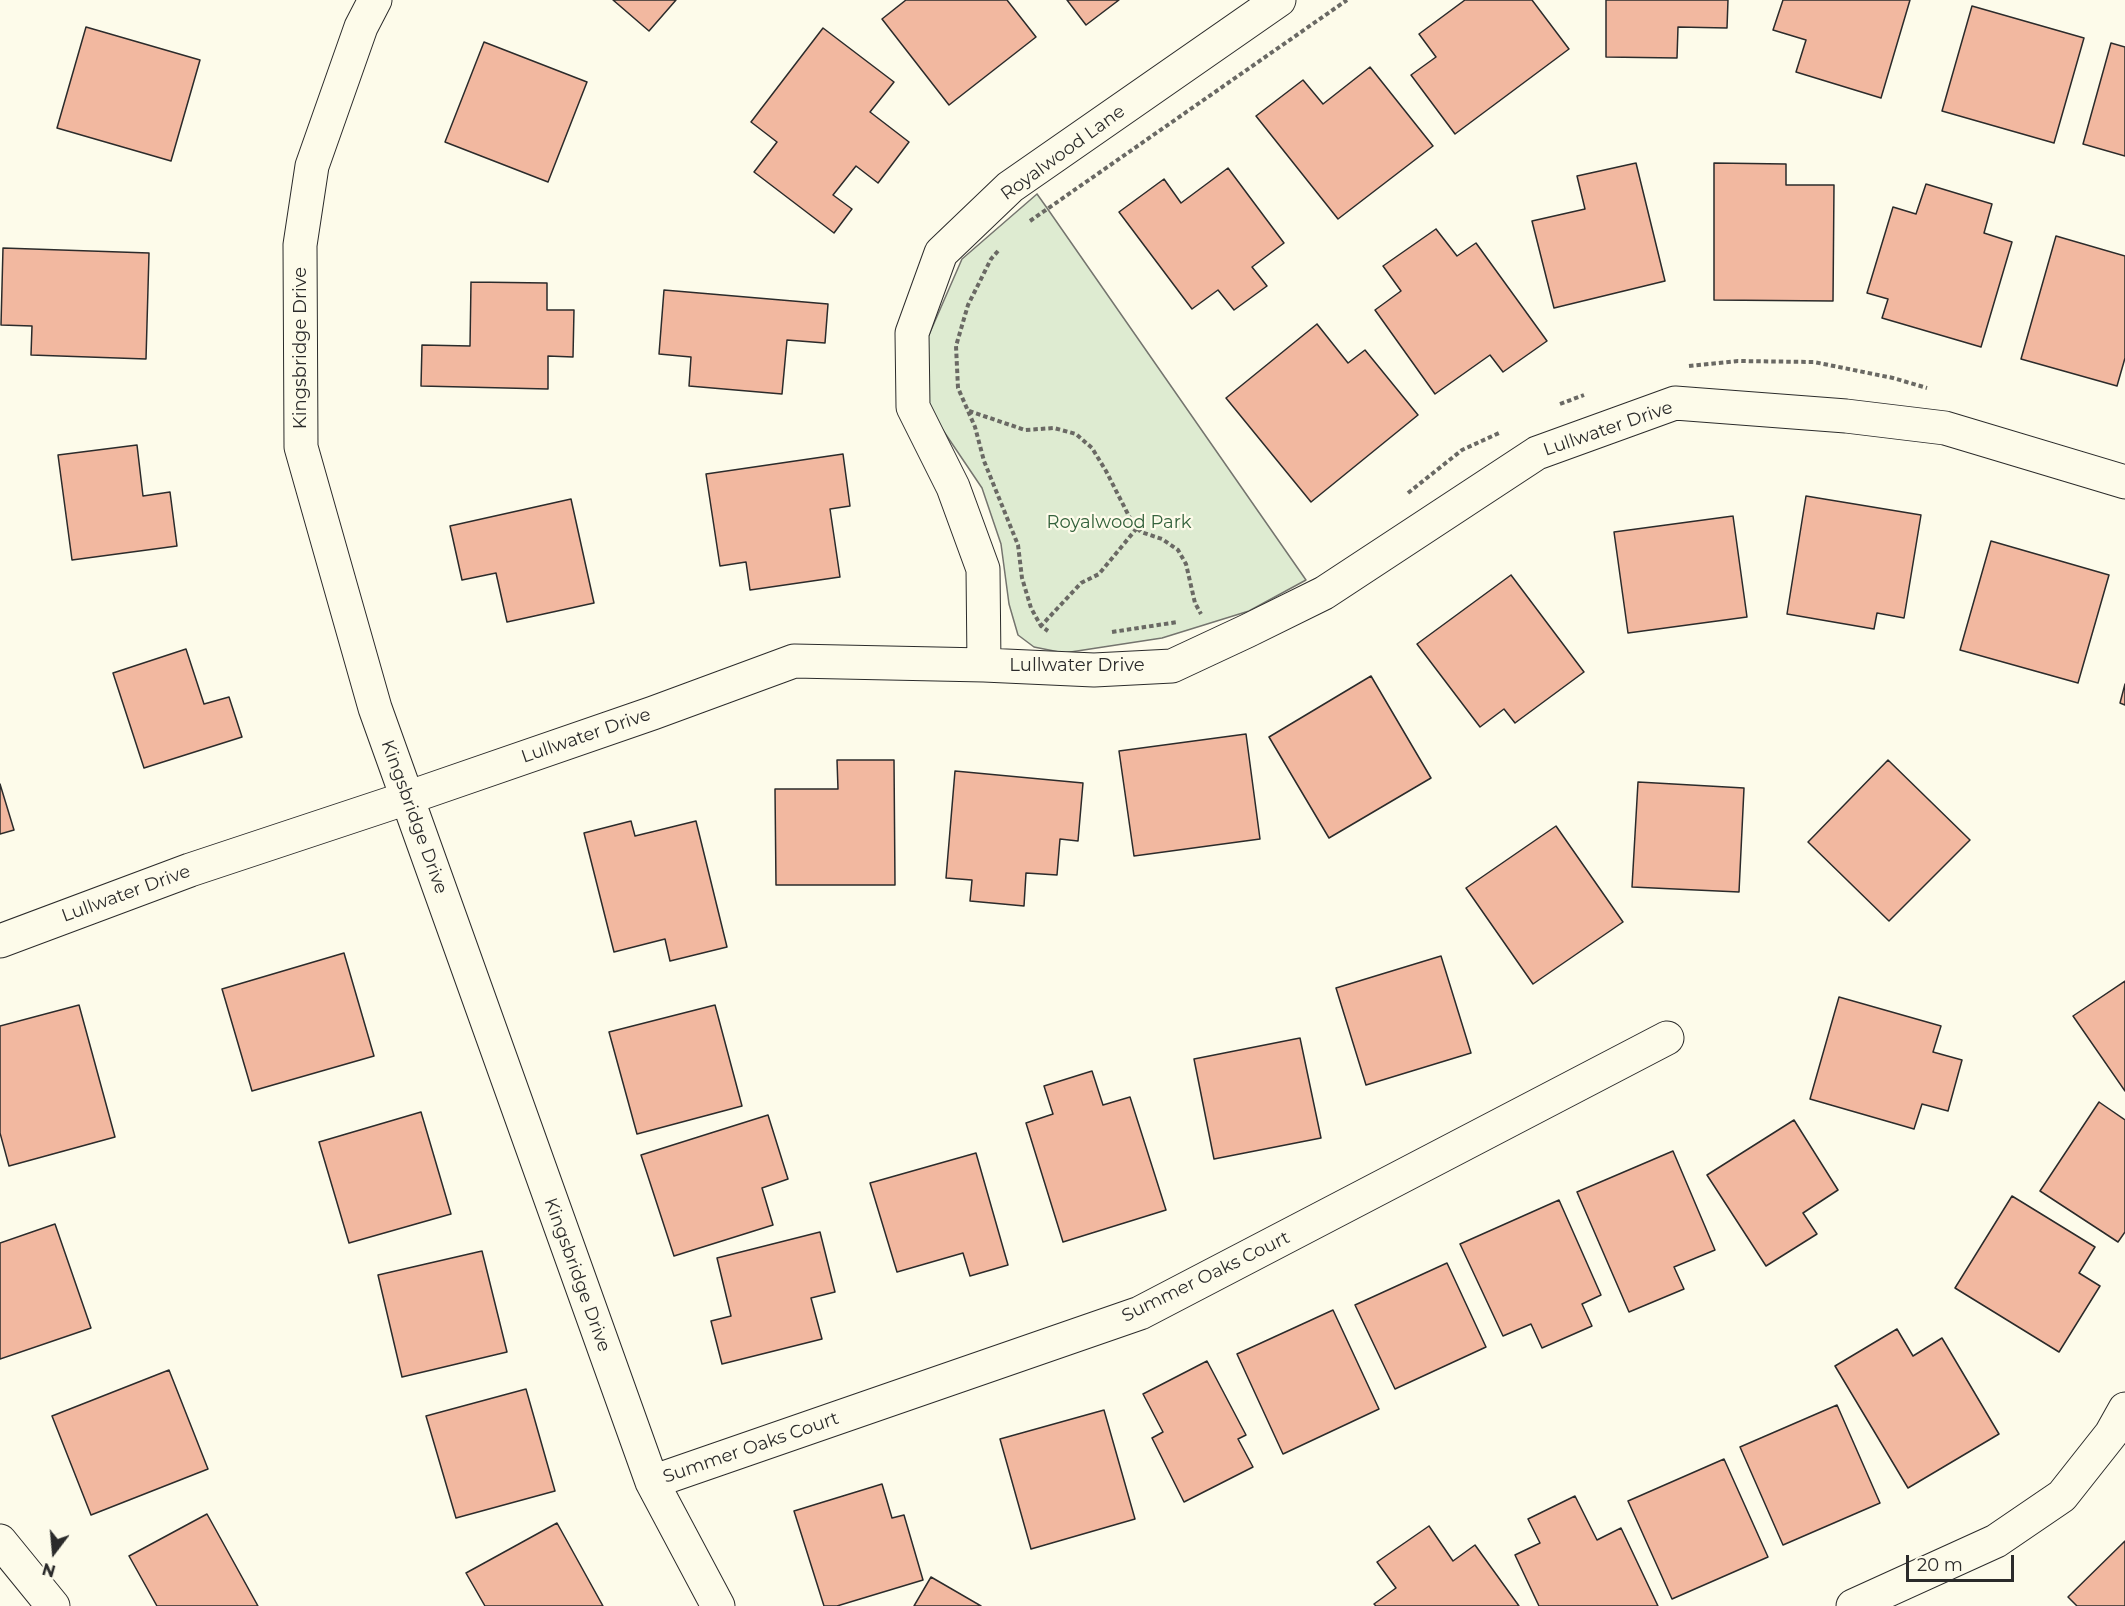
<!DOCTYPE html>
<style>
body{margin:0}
#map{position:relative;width:2125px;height:1606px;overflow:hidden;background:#fdfbea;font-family:Montserrat,sans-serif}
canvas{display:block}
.north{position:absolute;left:24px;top:1522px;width:60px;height:60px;-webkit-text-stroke:4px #fdfbea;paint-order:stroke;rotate:196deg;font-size:16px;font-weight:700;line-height:24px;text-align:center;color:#2b2b2b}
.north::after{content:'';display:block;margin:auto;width:21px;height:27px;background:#2b2b2b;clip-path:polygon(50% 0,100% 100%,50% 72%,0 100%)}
.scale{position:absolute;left:1906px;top:1555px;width:108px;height:27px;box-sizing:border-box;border:3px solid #2b2b2b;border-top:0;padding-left:8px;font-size:18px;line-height:21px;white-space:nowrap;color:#2b2b2b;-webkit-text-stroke:4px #fdfbea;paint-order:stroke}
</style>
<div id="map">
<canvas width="2125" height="1606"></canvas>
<div class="north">N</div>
<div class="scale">20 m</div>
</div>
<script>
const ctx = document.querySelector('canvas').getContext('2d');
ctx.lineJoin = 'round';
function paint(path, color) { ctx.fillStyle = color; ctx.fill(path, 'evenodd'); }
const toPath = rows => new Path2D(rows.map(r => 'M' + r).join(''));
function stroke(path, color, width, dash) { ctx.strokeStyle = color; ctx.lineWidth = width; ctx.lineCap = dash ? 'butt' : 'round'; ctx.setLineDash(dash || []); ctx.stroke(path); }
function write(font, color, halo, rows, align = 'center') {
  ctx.font = font + ' Montserrat,sans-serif'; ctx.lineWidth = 4.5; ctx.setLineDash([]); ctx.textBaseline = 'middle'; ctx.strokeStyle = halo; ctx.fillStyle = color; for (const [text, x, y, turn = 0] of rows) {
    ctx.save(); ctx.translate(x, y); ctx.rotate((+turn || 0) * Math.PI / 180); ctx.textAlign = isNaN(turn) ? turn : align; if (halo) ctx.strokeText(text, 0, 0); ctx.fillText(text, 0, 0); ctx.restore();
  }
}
const green = toPath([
 [1037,194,1047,208,1306,580,1249,611,1162,638,1064,653,1034,647,1018,635,1009,604,1001,544,982,488,928,408,928,337,962,259,1037,194]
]);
paint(green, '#deebd1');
stroke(green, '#74746e', 1.5);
const building = toPath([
 [613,0,676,0,649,31,613,0],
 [906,0,1007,0,1036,37,949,105,882,19,906,0],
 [1067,0,1119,0,1086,25,1067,0],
 [1465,0,1532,0,1569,49,1455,134,1411,75,1436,57,1419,34,1465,0],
 [1606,0,1728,0,1727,28,1678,27,1677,58,1606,57,1606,0],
 [1783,0,1910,0,1881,98,1796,72,1806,40,1773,30,1783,0],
 [1972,6,2084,38,2054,143,1942,111,1972,6],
 [86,27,200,60,171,161,57,128,86,27],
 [823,28,894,82,870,112,909,142,878,183,856,166,833,195,852,209,834,233,754,172,777,142,751,122,823,28],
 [484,42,587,82,548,182,445,142,484,42],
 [2111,43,2125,47,2125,156,2083,144,2111,43],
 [1370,67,1433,146,1338,219,1256,116,1303,80,1323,104,1370,67],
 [1636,163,1665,281,1554,308,1532,221,1585,209,1577,176,1636,163],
 [1714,163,1786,164,1786,185,1834,185,1833,301,1714,300,1714,163],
 [1228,168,1284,243,1252,267,1267,286,1234,310,1218,290,1192,309,1119,212,1164,179,1181,203,1228,168],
 [1926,184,1992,204,1984,233,2012,242,1981,347,1882,318,1888,299,1867,293,1893,207,1916,214,1926,184],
 [1436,229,1457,256,1476,243,1547,341,1503,372,1490,355,1435,394,1375,310,1401,291,1383,266,1436,229],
 [2056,236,2125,256,2125,358,2117,386,2021,359,2056,236],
 [3,248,149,253,146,359,31,355,32,326,1,325,3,248],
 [471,282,547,283,547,310,574,310,573,357,548,356,548,389,421,386,422,345,470,346,471,282],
 [664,290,828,304,825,343,787,340,782,394,689,386,691,357,659,354,664,290],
 [1317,324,1348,363,1365,350,1418,415,1311,502,1226,398,1317,324],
 [137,445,143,496,170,492,177,546,72,560,58,455,137,445],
 [843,454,850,506,830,509,840,577,750,590,746,562,720,566,706,474,843,454],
 [1806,496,1921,515,1904,618,1877,613,1874,629,1787,614,1806,496],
 [571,499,594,603,507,622,496,573,462,580,450,526,571,499],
 [1733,516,1747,617,1628,633,1614,532,1733,516],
 [1991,541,2109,575,2078,683,1960,650,1991,541],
 [1511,575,1584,672,1515,723,1504,709,1480,727,1417,644,1511,575],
 [186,649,204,704,229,697,242,737,144,768,113,673,186,649],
 [1371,676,1431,778,1329,838,1269,737,1371,676],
 [2125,684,2125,705,2120,703,2125,684],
 [1246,734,1260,839,1134,856,1119,751,1246,734],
 [837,760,894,760,895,885,776,885,775,789,838,789,837,760],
 [1888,760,1970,840,1889,921,1808,842,1888,760],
 [955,771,1083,783,1078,841,1060,839,1057,875,1026,873,1024,906,970,901,972,880,946,878,955,771],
 [1638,782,1744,788,1739,892,1632,887,1638,782],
 [0,784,14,830,0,834,0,784],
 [631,821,635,836,696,821,727,947,670,961,665,939,614,952,584,833,631,821],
 [1556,826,1623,922,1533,984,1466,888,1556,826],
 [344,953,374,1056,252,1091,222,989,344,953],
 [1441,956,1471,1053,1366,1085,1336,988,1441,956],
 [2125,981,2125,1091,2073,1016,2125,981],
 [1839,997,1941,1026,1933,1052,1962,1060,1948,1111,1922,1104,1914,1129,1810,1099,1839,997],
 [79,1005,115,1137,9,1166,0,1133,0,1026,79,1005],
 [715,1005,742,1106,637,1134,609,1032,715,1005],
 [1300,1038,1321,1138,1214,1159,1194,1059,1300,1038],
 [1092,1071,1103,1105,1130,1097,1166,1210,1063,1242,1026,1123,1053,1114,1044,1086,1092,1071],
 [2099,1102,2125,1120,2125,1232,2118,1242,2040,1191,2099,1102],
 [421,1112,451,1214,349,1243,319,1142,421,1112],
 [768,1115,788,1179,762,1188,773,1225,674,1256,641,1155,768,1115],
 [1794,1120,1838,1190,1803,1213,1817,1234,1766,1266,1707,1175,1794,1120],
 [1673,1151,1715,1250,1674,1267,1684,1289,1629,1312,1577,1192,1673,1151],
 [976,1153,1008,1265,970,1276,963,1253,897,1272,870,1183,976,1153],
 [2012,1196,2095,1247,2079,1273,2100,1286,2059,1352,1955,1288,2012,1196],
 [1559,1200,1601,1295,1582,1304,1592,1326,1542,1348,1531,1324,1503,1336,1460,1244,1559,1200],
 [55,1224,91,1328,0,1359,0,1243,55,1224],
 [820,1232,835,1292,811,1298,822,1339,722,1364,711,1321,731,1316,717,1258,820,1232],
 [482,1251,507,1352,402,1377,378,1275,482,1251],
 [1447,1263,1486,1347,1395,1389,1355,1305,1447,1263],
 [1333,1310,1379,1409,1283,1454,1237,1354,1333,1310],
 [1897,1329,1913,1356,1942,1338,1999,1434,1908,1488,1835,1366,1897,1329],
 [1207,1361,1246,1435,1238,1439,1253,1467,1184,1502,1152,1438,1163,1432,1143,1394,1207,1361],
 [169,1370,208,1469,91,1515,52,1416,169,1370],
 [526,1389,555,1491,456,1518,426,1416,526,1389],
 [1837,1405,1880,1503,1783,1545,1740,1447,1837,1405],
 [1104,1410,1135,1519,1031,1549,1000,1439,1104,1410],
 [1724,1459,1768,1557,1672,1599,1628,1501,1724,1459],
 [882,1484,892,1518,904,1515,923,1580,837,1606,824,1606,794,1511,882,1484],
 [1575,1496,1597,1540,1621,1528,1658,1606,1539,1606,1515,1555,1540,1543,1528,1519,1575,1496],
 [207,1514,258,1606,157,1606,129,1556,207,1514],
 [557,1523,603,1606,485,1606,466,1573,557,1523],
 [1429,1526,1453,1561,1475,1545,1519,1606,1376,1606,1374,1604,1396,1588,1377,1562,1429,1526],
 [2125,1541,2125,1606,2077,1606,2068,1597,2125,1541],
 [931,1577,981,1606,914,1606,931,1577]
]);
paint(building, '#f2b8a0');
stroke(building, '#2b2b2b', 1.5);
const minor = toPath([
 [375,0,361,27,312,166,300,245,301,447,375,708,652,1482,718,1606],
 [984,665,983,569,953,487,913,407,912,333,941,253,1010,187,1279,0],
 [0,941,190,870,407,798,653,713,794,661,984,665,1094,670,1172,666,1247,631,1324,593,1537,453,1675,403,1846,416,1945,428,2125,482],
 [652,1482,1140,1313,1667,1038],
 [0,1541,53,1606],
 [1853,1606,1996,1541,2062,1496,2111,1434,2125,1409]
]);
stroke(minor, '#2b2b2b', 35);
stroke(toPath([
 [1030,221,1347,0],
 [998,251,991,259,968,305,956,346,958,388,975,427,984,461,1018,545,1022,578,1031,608,1041,626,1048,631],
 [1689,366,1738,361,1814,362,1893,378,1927,388],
 [1560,404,1584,395],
 [969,411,1025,430,1054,428,1076,434,1092,448,1106,471,1133,524,1141,532,1162,539,1178,550,1186,564,1195,603,1201,614],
 [1408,493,1462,450,1499,433],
 [1040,627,1081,583,1099,574,1137,528],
 [1112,632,1178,622]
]), '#6a6964', 4, [4.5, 3]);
stroke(minor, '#fdfbea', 33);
write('18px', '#2b2b2b', '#fdfbea', [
 ["Royalwood Lane",1063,153,-36],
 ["Kingsbridge Drive",301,348,-90],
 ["Lullwater Drive",1608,429,-19],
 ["Lullwater Drive",1077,666],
 ["Lullwater Drive",586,736,-19],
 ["Kingsbridge Drive",414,817,70],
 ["Lullwater Drive",126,894,-20],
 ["Kingsbridge Drive",577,1275,70],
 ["Summer Oaks Court",1206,1277,-26],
 ["Summer Oaks Court",751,1448,-19]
]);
write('18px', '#34623c', '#fdfbea', [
 ["Royalwood Park",1119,523]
]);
</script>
